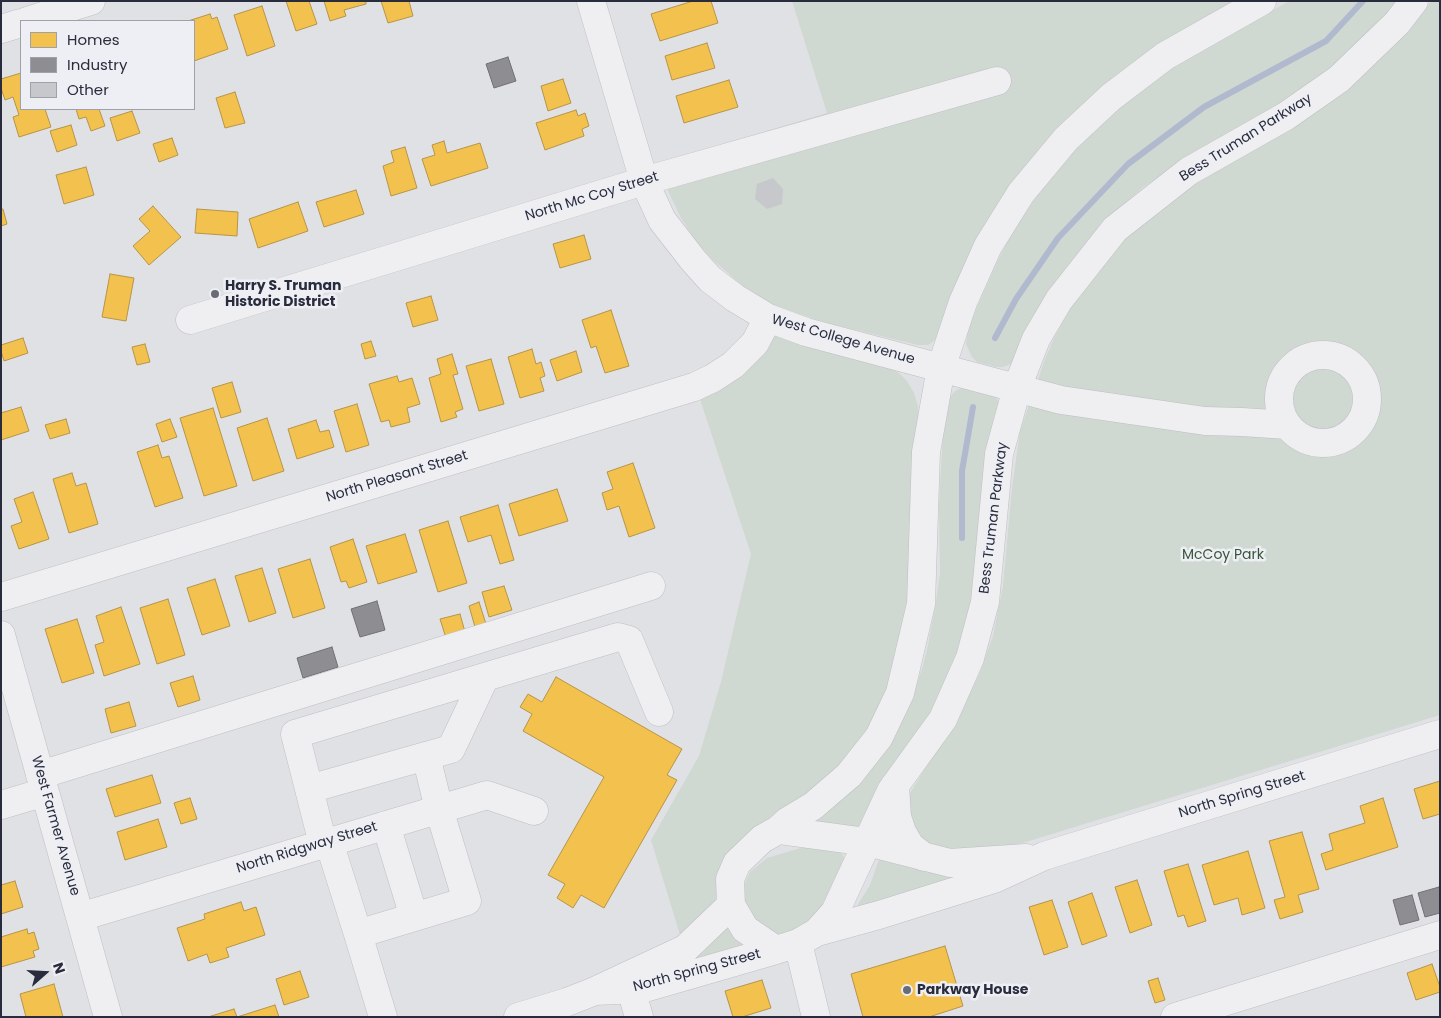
<!DOCTYPE html>
<style>
body{margin:0}
#map{position:relative;width:1441px;height:1018px;overflow:hidden;background:#e0e1e5;font-family:Poppins,sans-serif}
canvas{display:block}
.frame{position:absolute;inset:0;border:2px solid #292c3c;pointer-events:none}
.legend{position:absolute;left:20px;top:20px;width:175px;height:90px;box-sizing:border-box;background:#eeeff4;border:1px solid #9fa1aa;margin:0;padding:6px 9px;list-style:none;font-size:15px;color:#292c3c}
.legend li{display:flex;align-items:center;gap:10px;height:25px}
.legend b{width:25px;border:1px solid #9fa1aa}
.north{position:absolute;left:20px;top:948px;width:50px;height:50px;-webkit-text-stroke:4px #eeeff4;paint-order:stroke;rotate:71deg;font-size:14px;font-weight:700;line-height:20px;text-align:center;color:#292c3c}
.north::after{content:'';display:block;margin:auto;width:18px;height:22px;background:#292c3c;clip-path:polygon(50% 0,100% 100%,50% 72%,0 100%)}
</style>
<div id="map">
<canvas width="1441" height="1018"></canvas>
<div class="frame"></div>
<ul class="legend">
<li><b style="height:14px;background:#f2c14e"></b>Homes</li>
<li><b style="height:14px;background:#8d8d92"></b>Industry</li>
<li><b style="height:14px;background:#c6c8cc"></b>Other</li>
</ul>
<div class="north">N</div>
</div>
<script>
const ctx = document.querySelector('canvas').getContext('2d');
ctx.lineJoin = 'round';
function paint(path, color) { ctx.fillStyle = color; ctx.fill(path, 'evenodd'); }
const toPath = rows => new Path2D(rows.map(r => 'M' + r).join(''));
function stroke(path, color, width, dash) { ctx.strokeStyle = color; ctx.lineWidth = width; ctx.lineCap = dash ? 'butt' : 'round'; ctx.setLineDash(dash || []); ctx.stroke(path); }
function write(font, color, halo, rows, align = 'center') {
  ctx.font = font + ' Poppins,sans-serif'; ctx.lineWidth = 5; ctx.setLineDash([]); ctx.textBaseline = 'middle'; ctx.strokeStyle = halo; ctx.fillStyle = color; for (const [text, x, y, turn = 0] of rows) {
    ctx.save(); ctx.translate(x, y); ctx.rotate((+turn || 0) * Math.PI / 180); ctx.textAlign = isNaN(turn) ? turn : align; if (halo) ctx.strokeText(text, 0, 0); ctx.fillText(text, 0, 0); ctx.restore();
  }
}
paint(toPath([
 [792,1,1249,1,1157,48,1128,66,1092,97,940,337,928,345,918,345,827,323,793,312,772,304,746,289,712,259,696,241,681,218,669,193,667,187,667,182,661,162,827,113],
 [1290,1,1401,1,1339,68,1232,134,1164,173,1142,188,1115,213,1018,357,1011,364,1003,367,996,367,977,362,972,357,966,344,968,328,998,260,1012,233,1059,163,1157,70],
 [1431,1,1440,1,1440,715,1003,849,951,853,917,842,907,798,964,706,980,672,993,636,1003,586,1012,488,1020,431,1045,359,1054,338,1071,307,1090,279,1125,238,1149,216,1217,168,1315,113,1349,89,1402,38],
 [774,334,887,366,899,373,907,381,914,393,918,407,919,421,915,566,895,672,869,728,849,757,718,892,713,907,681,938,651,840,699,756,721,682,751,554,698,393],
 [971,387,996,397,999,403,979,581,951,681,864,826,819,826,812,824,819,816,845,797,863,778,914,691,923,666,928,645,935,608,940,573,939,505,943,433,946,406,950,397,955,391,961,388],
 [811,845,835,848,842,854,847,863,848,872,810,923,783,935,774,933,758,928,744,905,743,888,750,872,767,858],
 [881,854,977,872,855,909,870,885],
 [728,922,749,945,692,964,691,960,703,952,715,940]
]), '#cfd8d1');
const homes = toPath([
 [286,1,309,1,317,24,296,31,286,1],
 [324,1,366,1,366,4,344,10,346,16,330,21,324,1],
 [381,1,409,1,413,16,388,23,381,1],
 [693,1,711,1,718,23,660,41,651,14,693,1],
 [262,6,275,46,247,56,234,15,262,6],
 [210,14,212,19,217,17,228,49,194,61,194,21,188,21,210,14],
 [707,43,715,68,672,80,665,56,707,43],
 [21,73,21,109,45,109,51,127,19,137,13,117,19,115,13,97,5,100,1,88,1,79,21,73],
 [563,79,571,103,548,111,541,86,563,79],
 [729,80,738,107,684,123,676,96,729,80],
 [235,92,245,123,225,128,216,98,235,92],
 [76,109,99,109,105,126,91,131,86,117,79,119,76,109],
 [576,110,578,116,585,113,589,126,582,129,584,136,545,150,536,123,576,110],
 [132,111,140,133,117,141,110,118,132,111],
 [71,125,77,145,57,152,50,131,71,125],
 [172,138,178,155,159,162,153,144,172,138],
 [444,141,447,153,480,143,488,168,431,186,422,159,435,155,432,145,444,141],
 [405,147,417,188,391,196,383,166,394,162,391,151,405,147],
 [86,167,94,195,64,204,56,175,86,167],
 [356,190,364,214,324,227,316,202,356,190],
 [298,202,308,231,258,248,249,219,298,202],
 [153,206,181,237,149,265,133,246,150,231,139,219,153,206],
 [1,209,3,209,7,224,1,226,1,209],
 [197,209,238,212,237,236,195,233,197,209],
 [584,235,591,259,560,268,553,244,584,235],
 [110,274,134,278,126,321,102,317,110,274],
 [431,296,438,320,413,327,406,303,431,296],
 [611,310,629,366,605,373,596,346,591,348,582,320,611,310],
 [23,338,28,353,4,361,1,351,1,345,23,338],
 [371,341,376,356,365,359,361,344,371,341],
 [145,344,150,362,137,365,132,347,145,344],
 [532,349,536,364,541,362,545,376,540,378,544,391,520,398,508,357,532,349],
 [576,351,582,372,557,381,550,360,576,351],
 [452,354,458,374,453,375,463,409,455,412,457,417,441,422,429,378,441,374,437,359,452,354],
 [491,359,504,404,479,411,466,366,491,359],
 [397,376,399,382,412,378,420,404,407,408,410,422,391,427,389,420,381,422,369,384,397,376],
 [232,382,241,412,221,418,212,388,232,382],
 [357,404,369,445,346,452,334,411,357,404],
 [21,407,29,431,1,440,1,413,21,407],
 [213,408,237,486,204,496,180,418,213,408],
 [267,418,284,471,253,481,237,428,267,418],
 [66,419,70,433,50,439,45,425,66,419],
 [170,419,177,437,162,442,156,424,170,419],
 [316,420,320,432,329,430,334,447,297,459,288,429,316,420],
 [158,445,162,458,169,456,183,498,155,507,137,452,158,445],
 [633,463,655,528,629,537,619,506,607,510,602,493,613,489,607,472,633,463],
 [72,473,76,486,86,483,98,524,69,533,53,479,72,473],
 [557,489,568,521,519,536,509,504,557,489],
 [33,492,49,539,19,549,11,526,22,522,14,499,33,492],
 [498,505,514,560,500,564,491,535,468,542,460,517,498,505],
 [448,521,467,583,438,592,419,530,448,521],
 [405,534,417,572,378,584,366,546,405,534],
 [353,539,367,582,349,588,346,581,341,582,330,547,353,539],
 [310,559,325,608,293,618,278,569,310,559],
 [262,568,276,613,249,622,235,576,262,568],
 [215,579,230,626,202,635,187,588,215,579],
 [504,586,512,610,489,617,482,592,504,586],
 [168,599,185,655,157,664,140,608,168,599],
 [479,602,486,624,475,627,469,606,479,602],
 [121,607,140,664,104,676,95,645,104,642,96,616,121,607],
 [460,614,465,632,446,638,440,619,460,614],
 [77,619,94,673,62,683,45,629,77,619],
 [193,676,200,700,178,707,170,683,193,676],
 [556,677,682,749,667,775,677,780,604,908,581,895,573,908,557,898,565,884,548,875,604,777,523,731,532,714,520,707,528,694,542,702,556,677],
 [129,702,136,726,111,733,105,709,129,702],
 [152,775,161,803,115,817,106,789,152,775],
 [1440,781,1440,814,1423,819,1414,789,1440,781],
 [190,798,197,819,181,824,174,803,190,798],
 [1383,798,1398,847,1326,870,1321,854,1333,850,1329,834,1365,823,1360,806,1383,798],
 [158,819,167,847,125,860,117,832,158,819],
 [1302,832,1319,889,1298,895,1303,912,1280,919,1274,900,1285,897,1269,841,1302,832],
 [1248,851,1265,908,1242,915,1238,898,1214,905,1202,865,1248,851],
 [1188,864,1206,921,1188,927,1184,915,1178,917,1164,871,1188,864],
 [1137,880,1152,925,1130,933,1115,887,1137,880],
 [15,881,23,907,1,914,1,885,15,881],
 [1092,893,1107,936,1082,945,1068,902,1092,893],
 [1052,900,1068,947,1044,955,1029,907,1052,900],
 [241,902,244,911,256,907,265,935,226,948,229,957,210,963,207,954,188,961,177,928,205,919,204,914,241,902],
 [27,929,28,934,34,932,39,949,33,951,35,957,1,967,1,937,27,929],
 [945,946,963,1006,929,1017,863,1017,851,974,945,946],
 [1432,964,1440,987,1440,992,1416,1000,1407,973,1432,964],
 [300,971,309,997,284,1005,276,979,300,971],
 [1158,978,1165,1000,1155,1003,1148,981,1158,978],
 [762,980,771,1008,742,1017,733,1017,725,991,762,980],
 [54,984,63,1017,26,1017,20,994,54,984],
 [275,1005,279,1017,237,1017,275,1005],
 [234,1009,237,1017,208,1017,234,1009]
]);
paint(homes, '#f2c14e');
stroke(homes, '#b69449', 1);
const industry = toPath([
 [508,57,516,81,494,88,486,64,508,57],
 [377,601,385,630,360,637,351,609,377,601],
 [332,647,338,667,303,678,297,658,332,647],
 [1439,887,1440,891,1440,913,1425,917,1418,893,1439,887],
 [1412,895,1419,920,1400,925,1393,900,1412,895]
]);
paint(industry, '#8d8d92');
stroke(industry, '#6f7078', 1);
stroke(toPath([
 [995,338,1016,299,1058,238,1128,164,1204,107,1326,41,1363,1],
 [962,538,962,471,973,407]
]), '#b0b9ce', 6);
paint(toPath([
 [773,178,783,189,782,204,767,209,755,199,757,184]
]), '#c6c8cc');
const minor = toPath([
 [591,1,644,181,662,220,693,260,710,279,735,298,768,318,806,332,1061,400,1205,421,1242,422,1287,425],
 [27,21,91,1],
 [1,29,21,23],
 [190,320,644,181,997,81],
 '1279 399a44 44 0 1 1 88 0a44 44 0 1 1-88 0Z',
 [1,597,694,387,713,378,733,365,755,343,768,318],
 [1,635,108,1017],
 [426,756,451,749,485,677],
 [40,775,651,586],
 [895,785,897,817,902,832,910,846,924,857],
 [309,789,426,756,439,809,467,901,358,934],
 [1,805,45,792],
 [386,825,414,917],
 [778,830,867,842,950,863,1026,858],
 [329,842,358,934,383,1017],
 [323,844,295,734,618,637,629,640,659,712],
 [80,917,487,795,534,811],
 [817,932,835,912,891,791,943,719,970,658,985,602,999,454,1017,388,1036,339,1059,300,1115,229,1189,171,1286,116,1339,79,1397,23,1414,1],
 [798,943,816,1017],
 [776,950,745,929,731,905,730,879,737,863,762,839,778,830,788,821,813,806,849,775,879,737,900,693,921,604,926,452,941,368,963,302,988,246,1021,193,1066,139,1111,97,1165,56,1262,1],
 [631,989,639,1017],
 [595,991,641,989,776,950,798,943,817,932,879,915,994,879,1044,856,1440,734],
 [518,1017,567,1002,595,991,685,949,731,905],
 [1175,1017,1440,935]
]);
stroke(minor, '#bebfc3', 29);
stroke(minor, '#efeff2', 28);
for (const [x, y, r, color] of [
 [215,294,5,"#696b77"],
 [907,990,5,"#696b77"]
]) { const dot = new Path2D(); dot.arc(x, y, r, 0, 2 * Math.PI); ctx.fillStyle = color; ctx.fill(dot); stroke(dot, '#eeeff4', 2); }
write('14px', '#292c3c', '#eeeff4', [
 ["Bess Truman Parkway",1246,138,-32],
 ["North Mc Coy Street",592,197,-17],
 ["West College Avenue",843,340,16],
 ["North Pleasant Street",397,477,-17],
 ["Bess Truman Parkway",994,518,-83],
 ["North Spring Street",1242,795,-17],
 ["West Farmer Avenue",55,826,74],
 ["North Ridgway Street",307,848,-17],
 ["North Spring Street",697,971,-15]
]);
write('bold 14px', '#292c3c', '#eeeff4', [
 ["Harry S. Truman",225,286],
 ["Historic District",225,302],
 ["Parkway House",917,990]
], 'left');
write('14px', '#375638', '#eeeff4', [
 ["McCoy Park",1223,555]
]);
</script>
